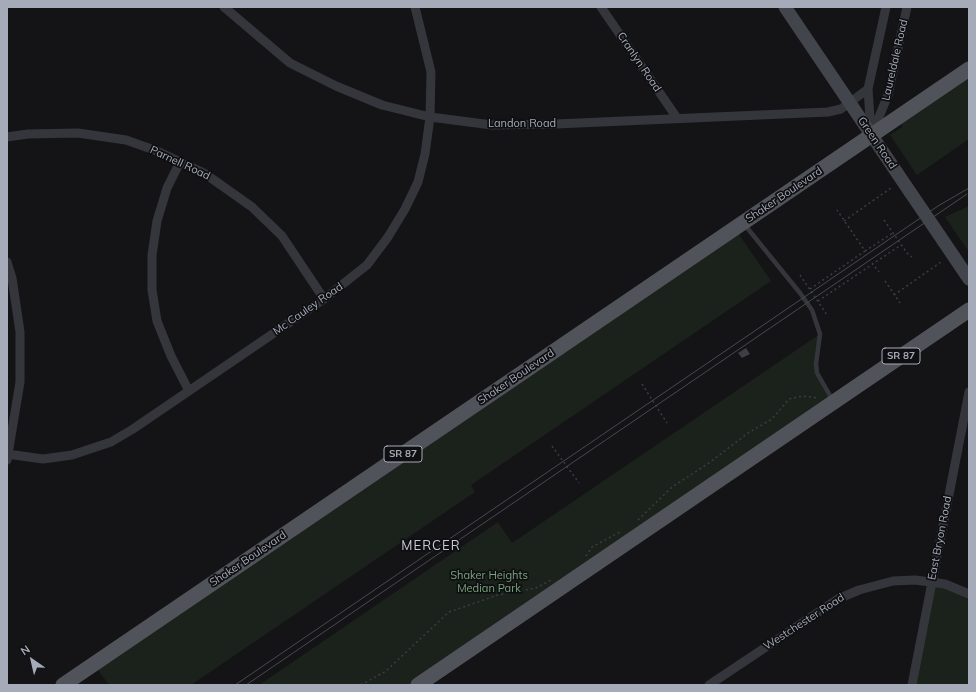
<!DOCTYPE html>
<style>
body{margin:0}
#map{position:relative;width:976px;height:692px;overflow:hidden;background:#141417;font-family:Mulish,sans-serif}
canvas{display:block}
.frame{position:absolute;inset:0;border:8px solid #a5abb8;pointer-events:none}
.north{position:absolute;left:12px;top:640px;width:40px;height:40px;-webkit-text-stroke:3px #0f0f12;paint-order:stroke;rotate:326deg;font-size:11px;font-weight:700;line-height:16px;text-align:center;color:#a5abb8}
.north::after{content:'';display:block;margin:auto;width:14px;height:18px;background:#a5abb8;clip-path:polygon(50% 0,100% 100%,50% 72%,0 100%)}
</style>
<div id="map">
<canvas width="976" height="692"></canvas>
<div class="frame"></div>
<div class="north">N</div>
</div>
<script>
const ctx = document.querySelector('canvas').getContext('2d');
ctx.lineJoin = 'round';
function paint(path, color) { ctx.fillStyle = color; ctx.fill(path, 'evenodd'); }
const toPath = rows => new Path2D(rows.map(r => 'M' + r).join(''));
function stroke(path, color, width, dash) { ctx.strokeStyle = color; ctx.lineWidth = width; ctx.lineCap = dash ? 'butt' : 'round'; ctx.setLineDash(dash || []); ctx.stroke(path); }
function write(font, color, halo, rows, align = 'center') {
  ctx.font = font + ' Mulish,sans-serif'; ctx.lineWidth = 3.5; ctx.setLineDash([]); ctx.textBaseline = 'middle'; ctx.strokeStyle = halo; ctx.fillStyle = color; for (const [text, x, y, turn = 0] of rows) {
    ctx.save(); ctx.translate(x, y); ctx.rotate((+turn || 0) * Math.PI / 180); ctx.textAlign = isNaN(turn) ? turn : align; if (halo) ctx.strokeText(text, 0, 0); ctx.fillText(text, 0, 0); ctx.restore();
  }
}
paint(toPath([
 [969,69,969,139,917,175,890,135,902,127,901,116],
 [969,206,969,252,945,217],
 [738,233,771,281,471,485,475,492,191,685,109,685,97,669],
 [820,334,817,368,834,402,417,685,259,685,498,522,512,543],
 [932,582,969,594,969,685,912,685]
]), '#1a221b');
paint(toPath([
 [746,348,750,354,742,358,738,353]
]), '#3e3f44');
stroke(toPath([
 [884,220,907,253,912,257],
 [844,221,891,188],
 [865,251,893,233],
 [872,263,879,272],
 [800,275,827,315],
 [885,281,900,303],
 [810,289,865,251,837,210],
 [894,295,941,262],
 [818,301,901,245],
 [642,384,667,423],
 [552,446,579,483],
 [638,520,672,487,709,463,748,433,772,419,789,399,803,396,818,398],
 [586,556,592,547,620,532],
 [361,685,386,671,449,612,498,595,536,588,551,580]
]), '#3b3d43', 1.5, [2, 3]);
stroke(toPath([
 [744,224,800,293,812,310,820,334,816,364,817,373,832,399]
]), '#35363c', 4.5);
stroke(toPath([
 [224,7,290,63,336,86,382,105,430,117,492,125,556,124,828,112,841,109,868,89],
 [601,7,677,118],
 [871,132,868,89,886,7],
 [872,134,888,95,907,7],
 [7,137,28,134,78,133,126,140,157,151,204,173,252,207,282,236,324,299],
 [180,162,167,188,157,221,152,255,152,290,157,321,171,356,189,391],
 [7,262,12,278,20,332,20,382,7,460],
 [7,454,43,459,72,455,111,442,133,429,324,299,367,265,388,237,405,209,418,182,425,154,430,117,431,72,415,7],
 [709,685,838,599,859,590,893,581,915,580,945,584,969,594],
 [912,685,969,392]
]), '#35363c', 9);
stroke(toPath([
 [785,7,910,192],
 [944,242,969,279]
]), '#43454c', 13);
stroke(toPath([
 [63,685,969,69],
 [418,685,969,310]
]), '#51535b', 15);
stroke(toPath([
 [235,685,938,206,969,188],
 [246,685,967,194]
]), '#484a51', 1);
stroke(toPath([
 [910,192,944,242]
]), '#43454c', 13);
for (const [x, y, w] of [
 [901,356,38],
 [403,454,38]
]) { const box = new Path2D(); box.roundRect(x - w / 2, y - 8, w, 16, 3); ctx.fillStyle = '#0f0f12'; ctx.fill(box); stroke(box, '#a5abb8', 1); }
write('bold 10px', '#a5abb8', null, [
 ["SR 87",901,356],
 ["SR 87",403,454]
]);
write('11px', '#a5abb8', '#0f0f12', [
 ["Laureldale Road",895,60,-77],
 ["Cranlyn Road",639,62,56],
 ["Landon Road",522,124],
 ["Green Road",877,143,56],
 ["Parnell Road",180,163,25],
 ["Shaker Boulevard",784,195,-34],
 ["Mc Cauley Road",308,309,-35],
 ["Shaker Boulevard",516,377,-34],
 ["East Bryon Road",940,538,-79],
 ["Shaker Boulevard",248,559,-34],
 ["Westchester Road",804,622,-33]
]);
write('11px', '#7aa57c', '#0f0f12', [
 ["Shaker Heights",489,576],
 ["Median Park",489,589]
]);
ctx.letterSpacing = '1px';
write('13px', '#c6cad4', '#0f0f12', [
 ["MERCER",431,546]
]);
ctx.letterSpacing = '0px';
</script>
